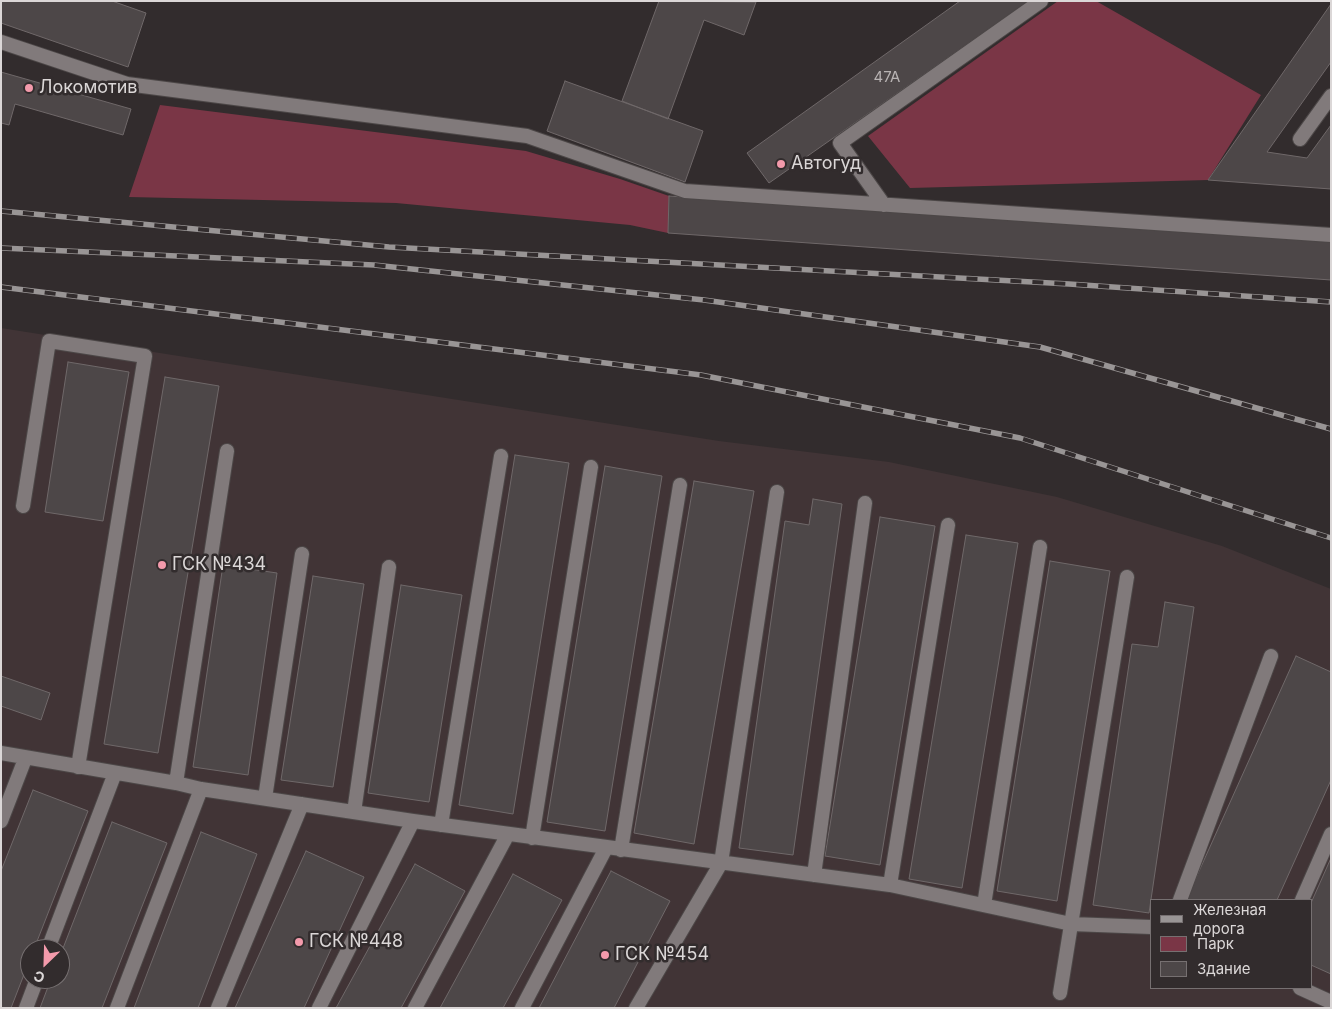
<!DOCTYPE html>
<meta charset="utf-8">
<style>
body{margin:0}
#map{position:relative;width:1332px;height:1009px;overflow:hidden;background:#322c2d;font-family:Inter,sans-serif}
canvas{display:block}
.frame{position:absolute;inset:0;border:2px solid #dbd7d7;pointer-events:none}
.legend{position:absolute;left:1150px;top:899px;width:162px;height:90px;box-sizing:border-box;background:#322c2d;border:1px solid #767071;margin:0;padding:6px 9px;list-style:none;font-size:15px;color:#dbd7d7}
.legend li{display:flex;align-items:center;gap:10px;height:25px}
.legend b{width:25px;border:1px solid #767071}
.north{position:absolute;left:20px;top:939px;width:50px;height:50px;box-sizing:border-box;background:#322c2d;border:1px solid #767071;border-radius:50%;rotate:204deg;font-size:14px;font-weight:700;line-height:20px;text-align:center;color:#dbd7d7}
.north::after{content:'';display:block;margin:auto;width:18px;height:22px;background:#f39aab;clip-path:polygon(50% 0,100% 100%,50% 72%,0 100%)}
</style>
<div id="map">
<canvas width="1332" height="1009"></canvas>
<div class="frame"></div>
<ul class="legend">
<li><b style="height:6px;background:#999595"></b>Железная дорога</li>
<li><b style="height:14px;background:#7a3646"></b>Парк</li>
<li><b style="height:14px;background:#4d4748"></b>Здание</li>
</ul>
<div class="north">С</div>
</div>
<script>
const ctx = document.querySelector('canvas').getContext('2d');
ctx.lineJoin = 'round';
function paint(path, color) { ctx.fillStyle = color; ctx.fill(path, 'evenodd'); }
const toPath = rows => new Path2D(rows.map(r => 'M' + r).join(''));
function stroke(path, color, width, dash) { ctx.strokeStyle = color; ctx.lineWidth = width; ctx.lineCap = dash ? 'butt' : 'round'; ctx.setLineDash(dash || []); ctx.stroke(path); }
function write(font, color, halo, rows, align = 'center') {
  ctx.font = font + ' Inter,sans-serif'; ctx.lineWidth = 5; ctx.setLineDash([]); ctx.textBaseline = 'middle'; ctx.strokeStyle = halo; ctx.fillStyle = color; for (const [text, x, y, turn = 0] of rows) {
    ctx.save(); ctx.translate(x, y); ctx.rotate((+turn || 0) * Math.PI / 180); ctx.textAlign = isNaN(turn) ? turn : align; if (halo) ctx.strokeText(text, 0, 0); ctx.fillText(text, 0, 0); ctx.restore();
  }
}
paint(toPath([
 [1,328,719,441,889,462,1057,497,1222,546,1331,589,1331,1008,1,1008],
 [1151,900,1311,900,1311,988,1151,988],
 [30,949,60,949,60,979,30,979]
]), '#413436');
paint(toPath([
 [1058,1,1096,1,1261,95,1208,180,910,188,868,136],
 [160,105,526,151,620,179,669,196,668,233,630,225,396,203,129,197]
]), '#7a3646');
const building = toPath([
 [1,1,112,1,146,13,128,67,1,23,1,1],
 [659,1,756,2,744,35,704,20,668,119,622,101,659,1],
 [960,1,1029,1,769,183,747,153,960,1],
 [1331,4,1331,62,1267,152,1307,158,1331,125,1331,189,1208,180,1331,4],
 [1,72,131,109,123,135,15,104,9,125,1,123,1,72],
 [565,81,703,131,685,182,547,131,565,81],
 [669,196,1331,241,1331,280,668,233,669,196],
 [68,362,129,372,103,521,45,512,68,362],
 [165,377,219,386,158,753,104,744,165,377],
 [515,455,569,463,513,814,459,805,515,455],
 [605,466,662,476,605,831,547,822,605,466],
 [694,481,754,491,694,844,634,833,694,481],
 [813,499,842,504,793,855,739,848,785,521,809,525,813,499],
 [880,517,935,526,880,865,825,856,880,517],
 [966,535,1018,543,962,888,909,879,966,535],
 [1050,561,1110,571,1057,901,997,891,1050,561],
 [223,565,277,573,248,775,193,767,223,565],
 [313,576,364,584,333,787,281,780,313,576],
 [401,585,462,595,429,802,368,793,401,585],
 [1165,602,1194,607,1149,913,1093,905,1132,644,1158,647,1165,602],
 [1296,656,1331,672,1331,780,1277,900,1186,900,1296,656],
 [1,676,50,693,41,720,1,706,1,676],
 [33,790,88,811,34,949,30,949,30,959,11,1008,1,1008,1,871,33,790],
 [112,822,167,843,102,1008,40,1008,51,979,60,979,60,956,112,822],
 [201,832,257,854,198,1008,134,1008,201,832],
 [306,851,364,877,304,1008,235,1008,306,851],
 [1331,858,1331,974,1311,965,1311,903,1331,858],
 [415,864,465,891,401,1008,336,1008,415,864],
 [611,871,670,901,614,1008,539,1008,611,871],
 [513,874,562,900,503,1008,440,1008,513,874]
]);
paint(building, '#4d4748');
stroke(building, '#6f6869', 1);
const service = toPath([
 [1,42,127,84,527,136,685,191,1331,235],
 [1300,139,1331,96],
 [884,205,840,143,1041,1],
 [23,506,49,341,145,356,78,767],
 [1,753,176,783,201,789,413,821,890,885,1071,924,1151,927],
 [176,783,227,451],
 [265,798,302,554],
 [354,812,389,567],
 [1,821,25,759],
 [441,825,501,456],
 [532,838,591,467],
 [621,850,680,485],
 [814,875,865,503],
 [890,885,948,525],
 [1180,900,1271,656],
 [1302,900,1331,834],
 [984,905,1040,547],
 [48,949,115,773],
 [1300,988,1331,1002],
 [1060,993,1127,577],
 [26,1008,37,979],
 [117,1008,201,789],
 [218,1008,302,804],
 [319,1008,413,821],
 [415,1008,508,834],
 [522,1008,606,848],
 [636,1008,721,863,777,492]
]);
stroke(service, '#4c4747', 16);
stroke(service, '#817a7b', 14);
const rail = toPath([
 [1,211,389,247,1069,284,1331,302],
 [1,248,374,265,704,300,1040,347,1331,429],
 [1,287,701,375,1020,438,1331,538]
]);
stroke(rail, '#999595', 5.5);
stroke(rail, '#322c2d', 4, [11]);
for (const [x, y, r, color] of [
 [29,88,5,"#f39aab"],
 [781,164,5,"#f39aab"],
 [162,565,5,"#f39aab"],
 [299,942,5,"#f39aab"],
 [605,955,5,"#f39aab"]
]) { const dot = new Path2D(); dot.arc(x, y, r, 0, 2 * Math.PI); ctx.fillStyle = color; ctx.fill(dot); stroke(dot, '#322c2d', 2); }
write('15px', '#b8b3b3', null, [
 ["47А",887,77]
]);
write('18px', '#dbd7d7', '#322c2d', [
 ["Локомотив",39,88],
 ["Автогуд",791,164],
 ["ГСК №434",172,565],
 ["ГСК №448",309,942],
 ["ГСК №454",615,955]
], 'left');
</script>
